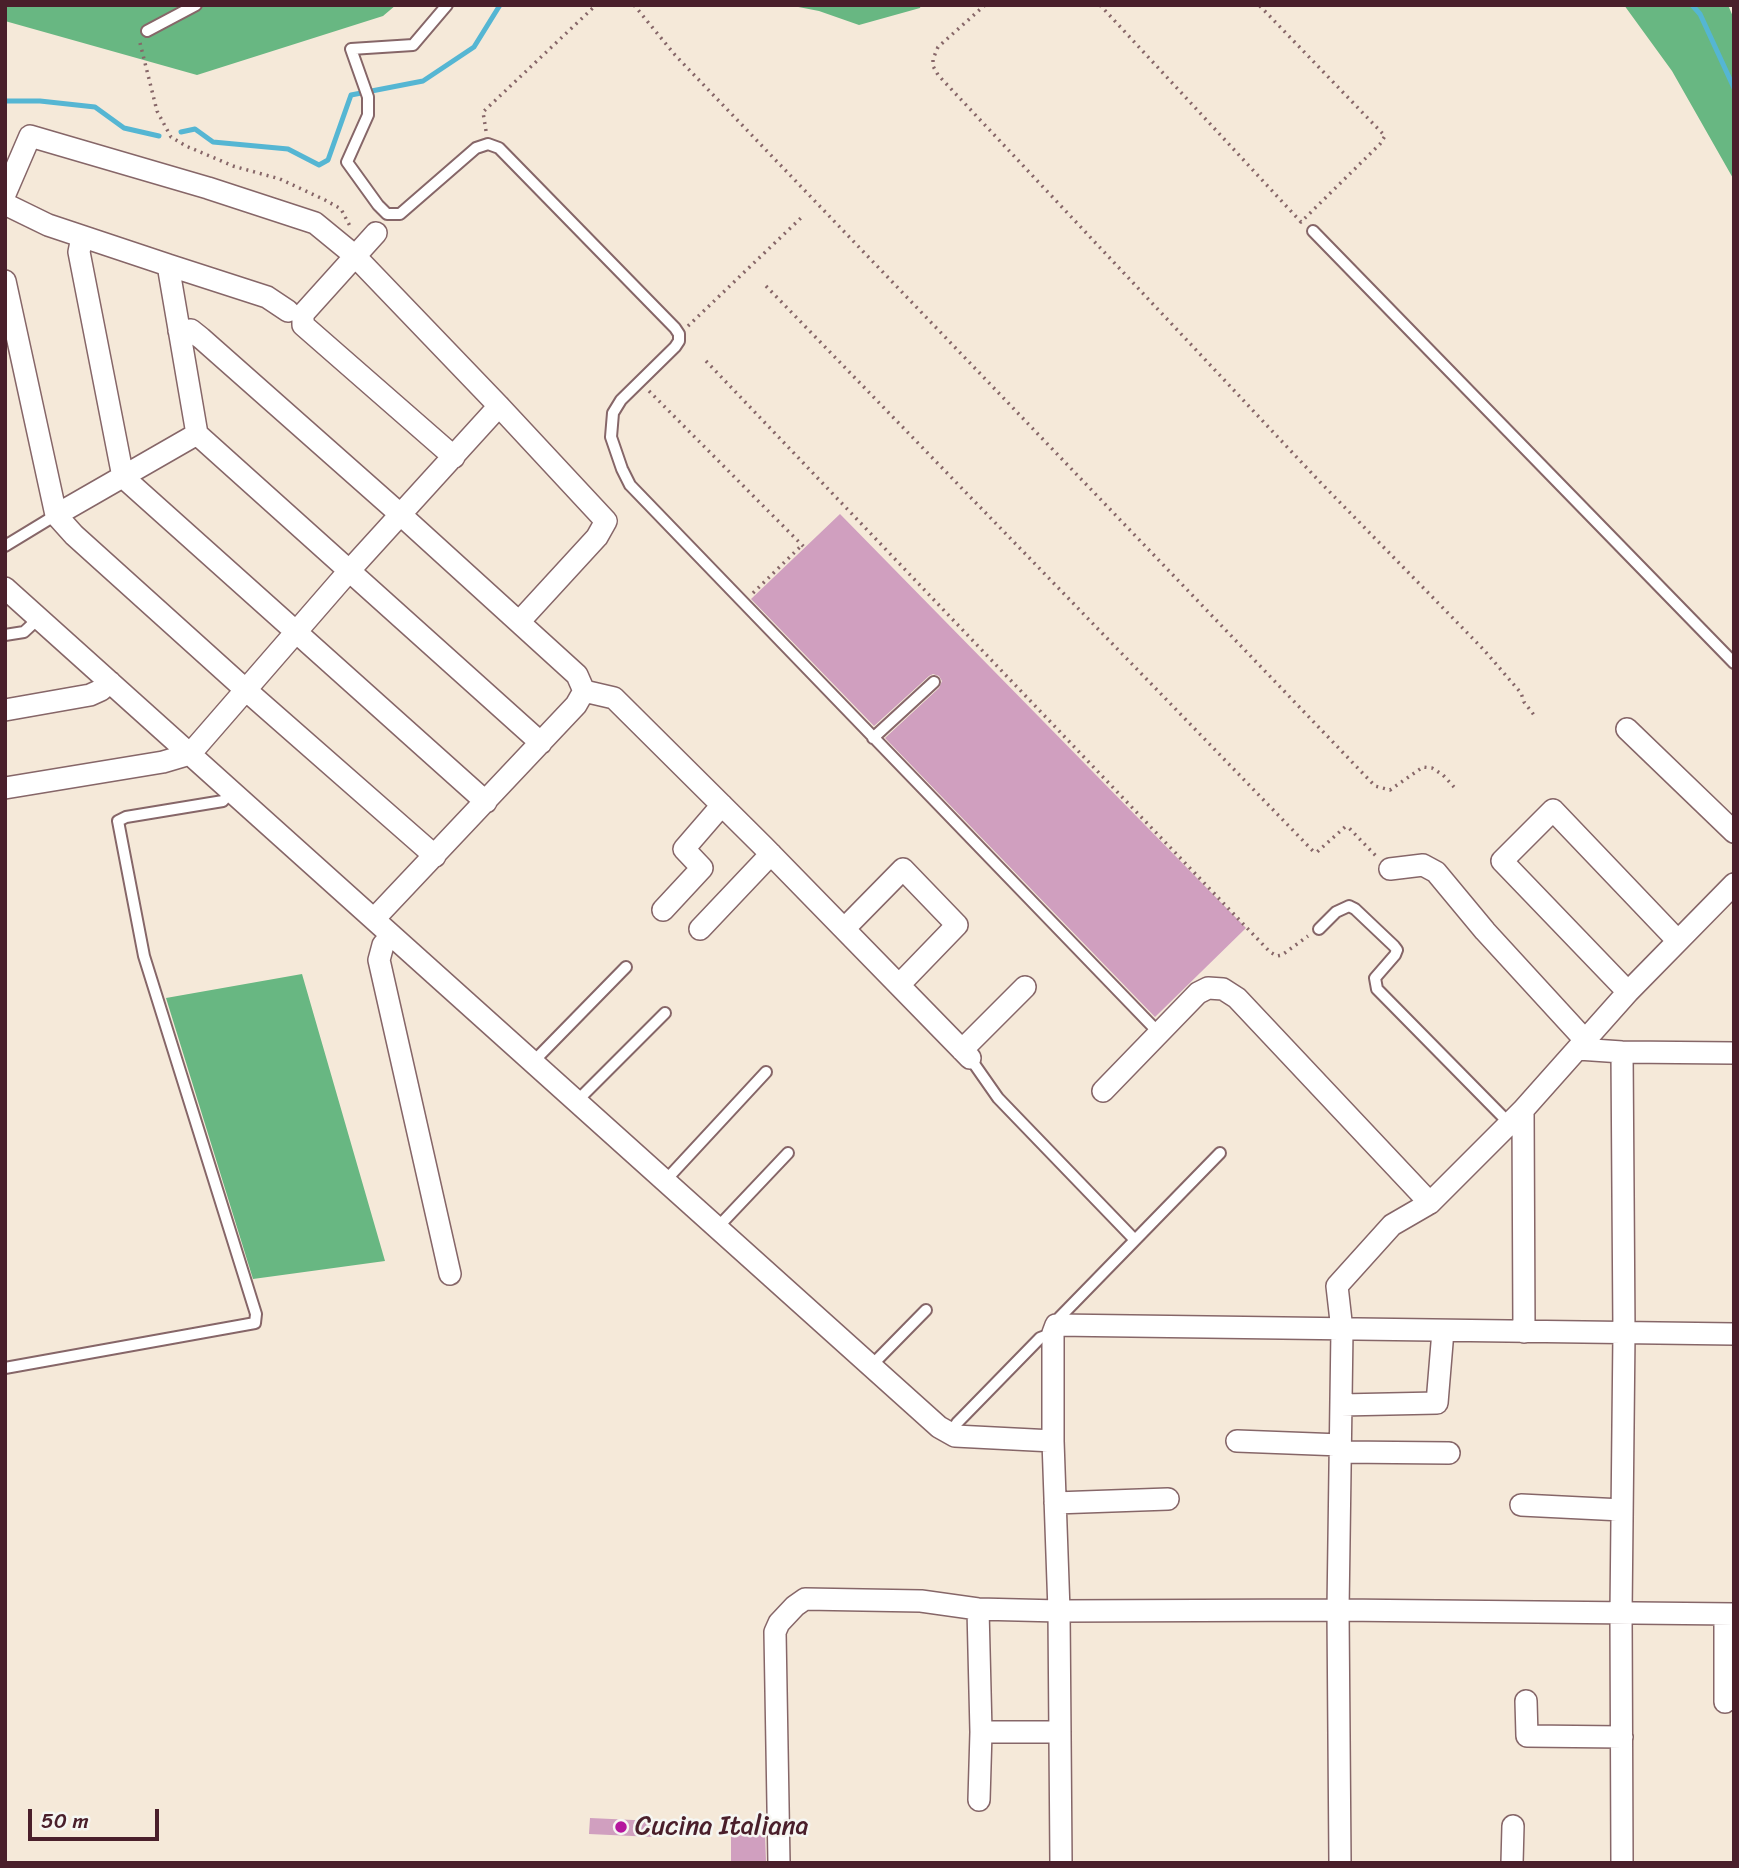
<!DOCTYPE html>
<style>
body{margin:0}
#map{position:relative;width:1739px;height:1868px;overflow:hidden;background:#f5e9d9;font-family:Sriracha,sans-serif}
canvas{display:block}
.frame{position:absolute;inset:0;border:7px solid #4a1f2b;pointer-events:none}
.scale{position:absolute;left:28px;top:1809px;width:131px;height:32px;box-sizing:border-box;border:4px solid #4a1f2b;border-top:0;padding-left:9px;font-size:21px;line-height:24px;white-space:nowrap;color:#4a1f2b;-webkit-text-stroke:5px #f6f6f2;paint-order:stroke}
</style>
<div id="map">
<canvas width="1739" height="1868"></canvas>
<div class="frame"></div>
<div class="scale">50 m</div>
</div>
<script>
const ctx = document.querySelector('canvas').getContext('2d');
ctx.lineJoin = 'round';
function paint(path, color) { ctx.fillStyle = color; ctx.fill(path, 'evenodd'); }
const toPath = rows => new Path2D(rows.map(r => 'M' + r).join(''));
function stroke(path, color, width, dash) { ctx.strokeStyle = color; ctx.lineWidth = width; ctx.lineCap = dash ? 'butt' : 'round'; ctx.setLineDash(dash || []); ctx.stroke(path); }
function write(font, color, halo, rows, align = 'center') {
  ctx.font = font + ' Sriracha,sans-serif'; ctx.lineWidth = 5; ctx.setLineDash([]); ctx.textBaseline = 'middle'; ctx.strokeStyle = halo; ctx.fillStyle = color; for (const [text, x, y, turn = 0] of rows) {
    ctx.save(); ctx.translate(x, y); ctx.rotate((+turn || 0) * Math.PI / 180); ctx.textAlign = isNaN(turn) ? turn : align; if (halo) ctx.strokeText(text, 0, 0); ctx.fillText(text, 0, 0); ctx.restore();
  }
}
paint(toPath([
 [5,5,396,5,383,16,197,75,5,21],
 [788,5,921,5,920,8,859,25,819,11],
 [1624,5,1728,5,1734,19,1734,180,1672,71],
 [302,974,385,1261,253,1279,166,998]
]), '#68b782');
stroke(toPath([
 [1692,5,1700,14,1734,88],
 [5,101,40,101,95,107,124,128,159,136],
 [181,132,195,129,213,142,288,149,319,165,328,160,351,95,423,81,474,47,500,5]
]), '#55b6d3', 5);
paint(toPath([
 [840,514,1246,928,1155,1017,885,738,939,688,942,681,939,676,933,674,929,676,874,726,751,599],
 [590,1818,655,1821,654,1837,589,1834],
 [765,1834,766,1861,731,1861,731,1835]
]), '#d09fbf');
const service = toPath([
 [447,5,413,45,351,49,368,97,368,115,347,162,378,205,387,214,400,214,476,148,488,144,499,148,675,328,679,334,679,341,675,347,621,400,613,413,611,437,622,469,630,485,1158,1032],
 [147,31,196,5],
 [1313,231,1734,663],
 [5,546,56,515],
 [5,635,24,632,39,618],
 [873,738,934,682],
 [1319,929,1336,912,1349,906,1355,909,1394,946,1397,950,1395,955,1375,978,1377,989,1508,1122],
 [970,1058,998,1098,1134,1239],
 [533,1062,626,967],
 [577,1101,665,1013],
 [665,1181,766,1072],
 [717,1228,788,1153],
 [1056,1325,1060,1317,1220,1153],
 [871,1366,926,1310],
 [5,1368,255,1323,256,1314,144,956,118,821,126,817,223,801,231,791],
 [950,1433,957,1423,1040,1338,1053,1333]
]);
const minor = toPath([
 [5,194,30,136,208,188,315,223,354,255,499,406,606,521,597,537,519,622],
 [5,204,48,225,168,265,197,434,56,515],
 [376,233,303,314,303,325,454,457],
 [82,237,79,252,123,477,486,802],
 [168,265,267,297,288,311],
 [5,281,56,515,74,535,247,691,435,856],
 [179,331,191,330,201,338,401,515,577,675,584,691,576,705,374,919],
 [197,434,541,743],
 [5,588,939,1427,955,1436,1053,1441],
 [584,691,614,698,763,846,970,1058],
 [5,710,90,695,101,690,110,682],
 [1627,729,1734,832],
 [5,788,163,762,190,754,349,571,499,406],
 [1390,869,1423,865,1436,872,1485,931,1585,1040],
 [663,910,702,868,684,849,722,805],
 [700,929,771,854],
 [844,929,903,869,957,925,899,985],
 [391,935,383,945,379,960,450,1274],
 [1628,992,1502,861,1553,810,1678,941],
 [1578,1049,1622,1052,1734,1053],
 [962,1050,1025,987],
 [1622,1052,1624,1333,1621,1613,1622,1863],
 [1103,1091,1198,993,1208,988,1223,989,1237,998,1430,1203],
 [1523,1110,1524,1332],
 [1341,1405,1437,1403,1443,1331],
 [1237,1441,1341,1445],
 [1341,1452,1449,1453],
 [1055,1503,1168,1499],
 [1521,1505,1622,1510],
 [978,1609,981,1732,979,1800],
 [1725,1614,1725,1702],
 [1526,1701,1527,1736,1622,1737],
 [981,1732,1060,1732],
 [779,1863,775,1632,779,1623,795,1606,805,1599,921,1601,978,1609,1059,1611,1338,1610,1734,1614],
 [1061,1863,1059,1611,1053,1441,1053,1333,1056,1325,1734,1334],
 [1340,1863,1338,1610,1342,1330,1337,1286,1392,1225,1430,1203,1523,1110,1628,992,1734,884],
 [1512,1863,1513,1826]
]);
stroke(service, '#866668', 14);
stroke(minor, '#866668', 24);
stroke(toPath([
 [634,5,675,55,1375,786,1390,790,1423,767,1432,768,1443,775,1454,787],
 [985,5,938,47,933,59,933,66,938,75,1320,482,1484,650,1521,693,1524,702,1534,715],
 [1100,5,1301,222,1380,144,1385,136,1259,5],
 [140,43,157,111,171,137,186,146,233,166,280,179,325,200,341,209,351,228],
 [486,131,483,112,596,5],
 [766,286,1313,851,1317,852,1345,827,1349,828,1376,856],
 [688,326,804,215],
 [706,361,1270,952,1277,956,1282,955,1308,936],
 [649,391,805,548],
 [753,593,802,545]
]), '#866668', 3.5, [2, 5]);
stroke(service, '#fff', 10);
stroke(minor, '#fff', 21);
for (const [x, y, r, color] of [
 [621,1827,7,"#b5179e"]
]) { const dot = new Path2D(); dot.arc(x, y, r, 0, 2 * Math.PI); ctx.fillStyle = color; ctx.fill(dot); stroke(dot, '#f6f6f2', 2.5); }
write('26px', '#4a1f2b', '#f6f6f2', [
 ["Cucina Italiana",635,1827]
], 'left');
</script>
